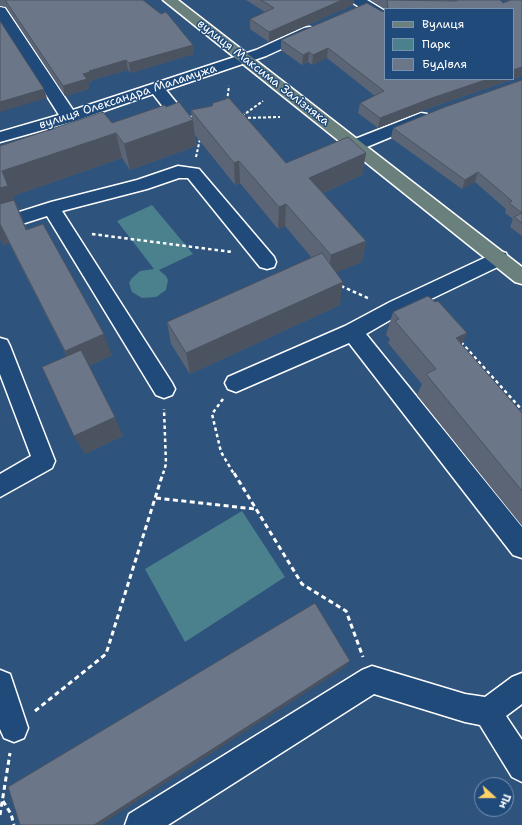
<!DOCTYPE html>
<meta charset="utf-8">
<style>
body{margin:0}
#map{position:relative;width:522px;height:825px;overflow:hidden;background:#2e537d;font-family:"Shantell Sans",sans-serif}
canvas{display:block}
.legend{position:absolute;left:384px;top:8px;width:130px;height:72px;box-sizing:border-box;background:#1f4a7a;border:1px solid #7992af;margin:0;padding:5px 7px;list-style:none;font-size:12px;color:#fff}
.legend li{display:flex;align-items:center;gap:8px;height:20px}
.legend b{width:20px;border:1px solid #7992af}
.north{position:absolute;left:474px;top:777px;width:40px;height:40px;box-sizing:border-box;background:#1f4a7a;border:1px solid #7992af;border-radius:50%;rotate:111deg;font-size:11px;font-weight:700;line-height:16px;text-align:center;color:#fff}
.north::after{content:'';display:block;margin:auto;width:14px;height:18px;background:#ffd166;clip-path:polygon(50% 0,100% 100%,50% 72%,0 100%)}
</style>
<div id="map">
<canvas width="522" height="825"></canvas>
<ul class="legend">
<li><b style="height:5px;background:#6a807d"></b>Вулиця</li>
<li><b style="height:11px;background:#4b808d"></b>Парк</li>
<li><b style="height:11px;background:#6b7689"></b>Будівля</li>
</ul>
<div class="north">Пн</div>
</div>
<script>
const ctx = document.querySelector('canvas').getContext('2d');
ctx.lineJoin = 'round';
function paint(path, color) { ctx.fillStyle = color; ctx.fill(path, 'evenodd'); }
const toPath = rows => new Path2D(rows.map(r => 'M' + r).join(''));
function stroke(path, color, width, dash) { ctx.strokeStyle = color; ctx.lineWidth = width; ctx.lineCap = dash ? 'butt' : 'round'; ctx.setLineDash(dash || []); ctx.stroke(path); }
function write(font, color, halo, rows, align = 'center') {
  ctx.font = font + ' "Shantell Sans",sans-serif'; ctx.lineWidth = 3; ctx.setLineDash([]); ctx.textBaseline = 'middle'; ctx.strokeStyle = halo; ctx.fillStyle = color; for (const [text, x, y, turn = 0] of rows) {
    ctx.save(); ctx.translate(x, y); ctx.rotate((+turn || 0) * Math.PI / 180); ctx.textAlign = isNaN(turn) ? turn : align; if (halo) ctx.strokeText(text, 0, 0); ctx.fillText(text, 0, 0); ctx.restore();
  }
}
paint(toPath([
 [152,205,193,254,159,270,166,276,168,280,166,290,156,297,142,298,132,292,129,283,132,278,140,271,154,269,117,221],
 [242,511,285,577,185,642,145,569]
]), '#4b808d');
const minor = toPath([
 [351,0,367,0,385,11,385,21,380,20,353,3,351,0],
 [0,7,5,8,73,110,256,50,304,28,309,27,314,28,316,31,314,34,266,56,166,90,188,117,199,118,201,122,199,126,193,127,178,126,153,94,75,121,0,142,0,132,59,115,0,22,0,7],
 [421,113,427,114,429,118,427,122,362,149,356,150,350,149,348,145,350,141,421,113],
 [178,166,199,169,274,257,276,262,274,267,267,269,260,267,188,178,179,178,147,189,62,211,172,383,175,389,172,395,164,398,156,395,47,216,0,231,0,218,51,202,137,180,178,166],
 [499,251,506,253,508,258,506,263,404,312,366,334,522,527,522,558,513,555,349,343,236,392,228,389,225,383,228,377,345,326,390,302,499,251],
 [0,338,7,340,10,346,55,461,52,468,0,497,0,474,31,456,0,374,0,338],
 [372,666,465,694,485,697,512,677,522,673,522,704,506,716,522,740,522,782,512,777,480,725,465,722,374,694,168,825,125,825,129,814,362,670,372,666],
 [0,670,10,674,28,728,24,738,14,742,4,738,0,729,0,670]
]);
const major = toPath([
 [163,0,178,0,522,267,522,284,515,282,163,0]
]);
stroke(minor, '#fff', 3);
stroke(major, '#fff', 3);
stroke(toPath([
 [227,101,229,86],
 [242,116,263,101],
 [243,118,280,117],
 [196,157,200,139]
]), '#fff', 2, [3, 2]);
stroke(toPath([
 [92,234,232,252],
 [341,286,370,299],
 [461,342,522,410],
 [223,399,212,414,221,452,234,474],
 [163,474,166,464,164,409]
]), '#fff', 2.5, [3.5, 3]);
stroke(toPath([
 [234,473,302,584,346,611,363,657],
 [156,498,255,509],
 [35,711,106,654,163,473],
 [3,801,11,814,14,825],
 [0,815,10,753]
]), '#fff', 3, [5, 3.5]);
paint(minor, '#1f4a7a');
paint(major, '#6a807d');
paint(toPath([
 [0,0,143,0,193,45,194,54,130,73,128,70,92,80,92,82,88,83,89,89,65,96,6,7,0,6],
 [246,0,354,0,353,5,269,42,250,29,250,19,265,12],
 [370,0,447,0,446,0,503,3,522,0,522,76,430,108,378,128,358,113,360,103,375,96,327,58,312,65,308,62,302,65,281,50,281,40,367,3,385,79,513,9,385,9],
 [522,80,522,236,510,227,513,219,505,213,506,209,475,182,462,189,391,138,393,128],
 [191,110,286,163,366,153,362,175,323,193,366,241,362,262,336,272,340,305,190,374,171,344,167,322,312,258,285,226,278,229,240,183,235,185,195,135,196,146,130,170,122,158,13,196,27,230,112,355,89,366,123,436,85,454,67,356,9,243,3,245,0,238,0,146,112,123,192,119],
 [435,302,467,333,461,345,522,413,522,526,417,395,422,384,388,343,390,339,386,335,393,312]
]), '#5c6576');
paint(toPath([
 [342,0,354,0,353,5,269,42,269,32],
 [193,45,194,54,130,73,129,63],
 [328,48,327,58,312,65,313,55],
 [309,52,308,62,302,65,303,55],
 [126,60,128,70,92,80,92,82,88,83,89,89,65,96,63,86,83,74,89,71],
 [522,67,522,76,430,108,378,128,380,118,432,98,488,79,513,79,513,70],
 [44,89,47,98,0,112,0,102],
 [193,120,196,146,130,170,124,144],
 [116,133,122,158,13,196,37,255,0,217,0,188,2,171],
 [366,153,362,175,307,200,309,178],
 [239,161,240,183,235,185,234,163],
 [478,172,475,182,462,189,465,180],
 [286,204,285,226,278,229,279,207],
 [0,224,9,243,3,245,0,238],
 [366,241,362,262,328,276,331,255],
 [343,282,340,305,190,374,186,353],
 [467,333,457,355,456,338],
 [104,334,112,355,75,372,65,351],
 [115,417,123,436,85,454,74,436],
 [350,661,344,668,100,825,94,825]
]), '#4b5360');
const building = toPath([
 [5,0,143,0,161,14,166,12,193,45,129,63,126,60,89,71,90,72,83,74,87,79,63,86,5,0],
 [261,0,342,0,269,32,250,19,274,8,261,0],
 [387,0,456,1,458,0,500,0,503,3,511,0,522,0,522,67,513,70,513,9,388,9,387,0],
 [367,3,381,11,385,12,385,79,488,79,432,98,380,118,360,103,384,91,328,48,313,55,309,52,303,55,281,40,367,3],
 [0,21,44,89,0,102,0,21],
 [522,80,522,223,514,217,522,213,509,203,512,201,478,172,465,180,393,128,445,107,522,80],
 [229,98,286,163,348,137,366,153,309,178,366,241,331,255,286,204,279,207,239,161,234,163,191,110,212,106,213,103,229,98],
 [179,102,193,120,124,144,116,133,2,171,8,186,0,188,0,146,103,112,112,123,165,105,166,107,179,102],
 [14,200,26,230,43,224,104,334,65,351,0,224,0,204,14,200],
 [322,253,343,282,186,353,167,322,322,253],
 [428,296,435,302,438,301,467,333,456,338,522,413,522,491,426,374,436,369,395,321,399,319,393,312,428,296],
 [81,350,115,417,74,436,42,367,81,350],
 [315,603,350,661,94,825,20,825,8,787,315,603]
]);
paint(building, '#6b7689');
stroke(building, '#4b5360', 1);
write('12px', '#fff', '#1f4a7a', [
 ["вулиця Максима Залізняка",263,73,38],
 ["вулиця Олександра Маламужа",128,97,-18]
]);
</script>
